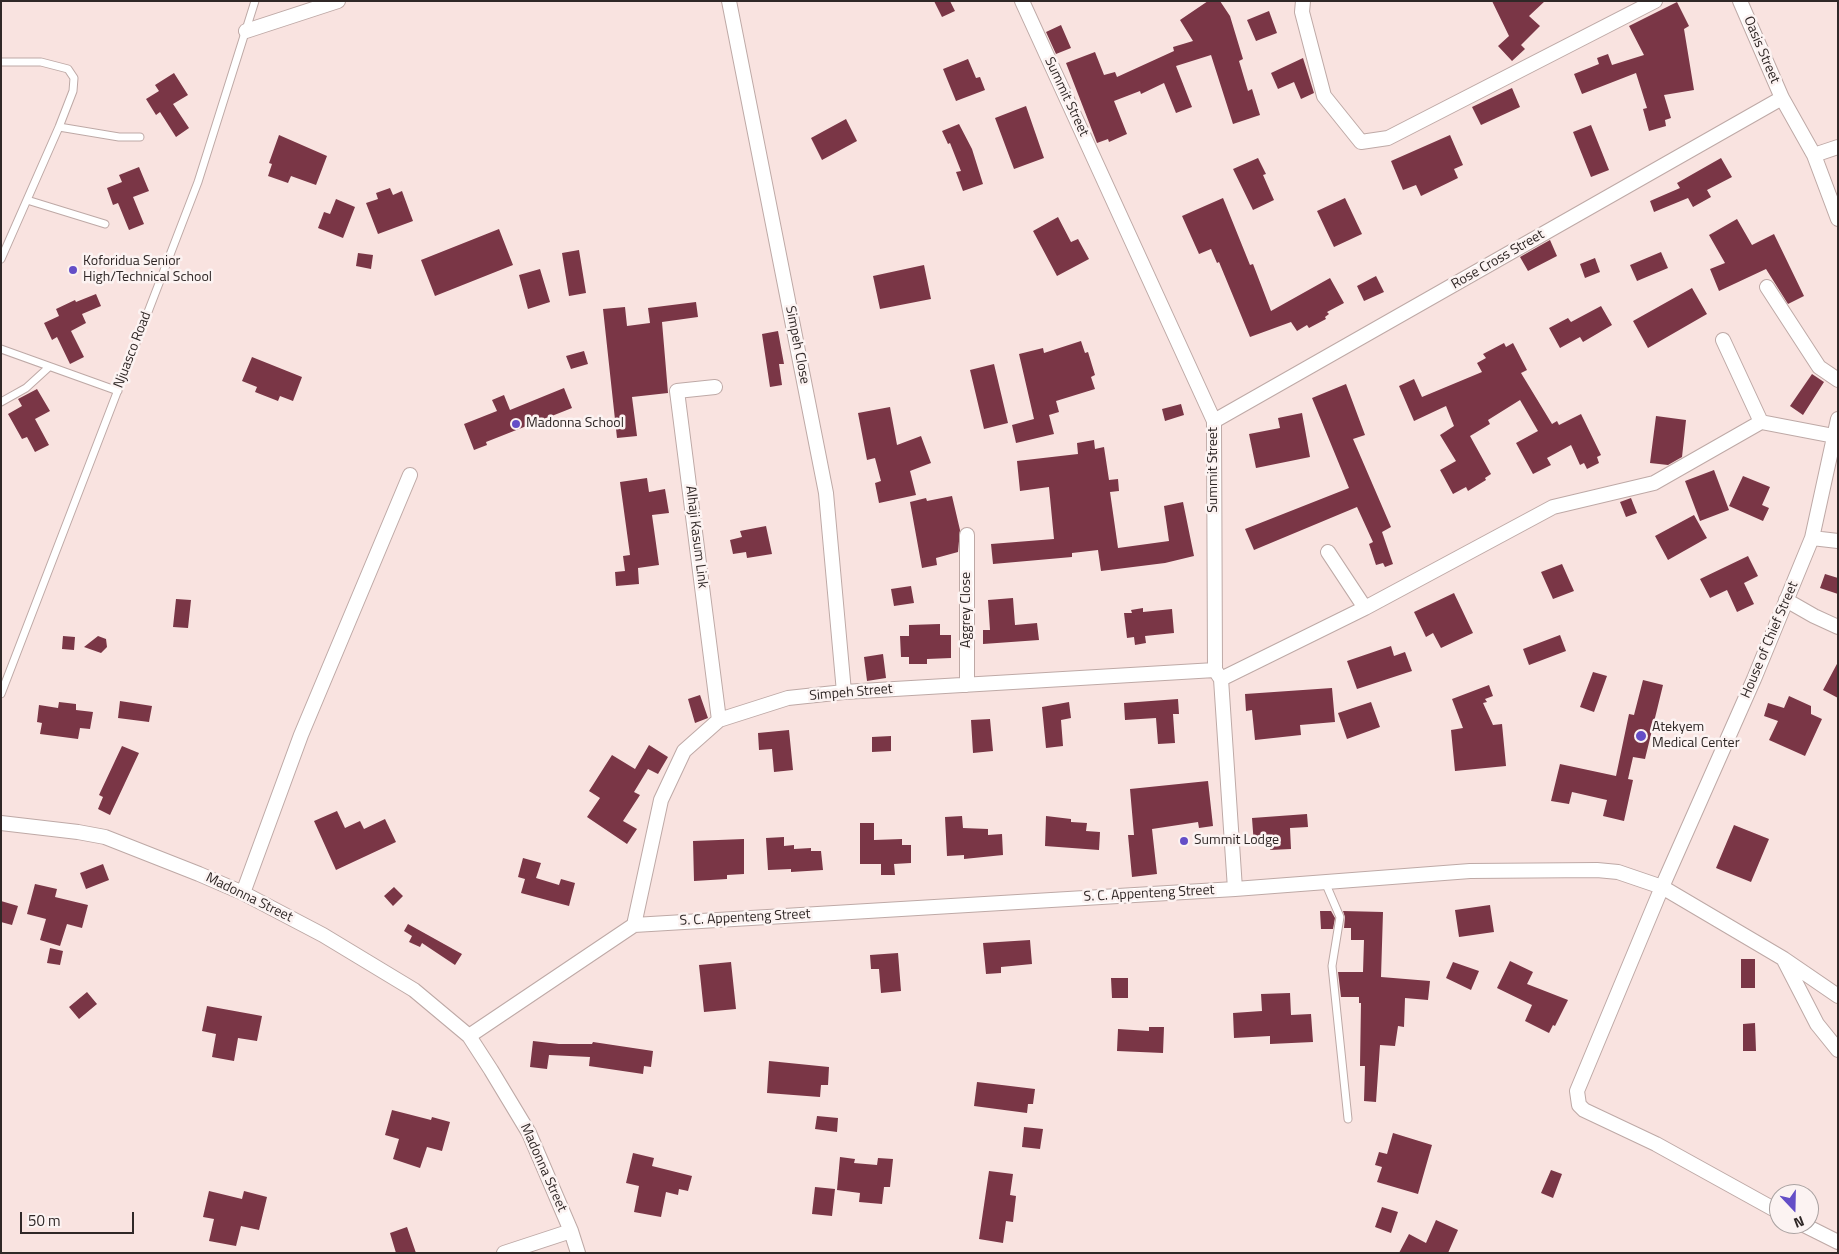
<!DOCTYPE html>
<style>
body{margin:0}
#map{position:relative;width:1839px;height:1254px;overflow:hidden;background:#f9e3e0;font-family:"Titillium Web",sans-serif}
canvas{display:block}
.frame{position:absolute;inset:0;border:2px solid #302827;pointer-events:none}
.north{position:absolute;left:1769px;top:1184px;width:50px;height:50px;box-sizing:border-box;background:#fcf3f2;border:1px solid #aaa2a1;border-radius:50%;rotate:159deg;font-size:14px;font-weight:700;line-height:20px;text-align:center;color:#302827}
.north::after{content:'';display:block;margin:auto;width:18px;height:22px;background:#644ec7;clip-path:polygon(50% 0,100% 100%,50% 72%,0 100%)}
.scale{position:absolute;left:20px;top:1212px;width:114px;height:22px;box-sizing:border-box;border:2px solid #302827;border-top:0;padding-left:6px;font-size:15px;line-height:18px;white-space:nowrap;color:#302827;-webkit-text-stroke:4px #fcf3f2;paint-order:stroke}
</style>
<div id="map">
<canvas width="1839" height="1254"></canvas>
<div class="frame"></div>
<div class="north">N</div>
<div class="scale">50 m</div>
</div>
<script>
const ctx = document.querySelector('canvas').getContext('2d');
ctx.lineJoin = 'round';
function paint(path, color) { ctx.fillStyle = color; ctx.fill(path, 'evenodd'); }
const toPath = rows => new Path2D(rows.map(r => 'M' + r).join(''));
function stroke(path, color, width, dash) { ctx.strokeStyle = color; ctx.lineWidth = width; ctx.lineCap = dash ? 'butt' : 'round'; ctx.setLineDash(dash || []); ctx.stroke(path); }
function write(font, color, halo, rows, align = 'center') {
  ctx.font = font + ' "Titillium Web",sans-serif'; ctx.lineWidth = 5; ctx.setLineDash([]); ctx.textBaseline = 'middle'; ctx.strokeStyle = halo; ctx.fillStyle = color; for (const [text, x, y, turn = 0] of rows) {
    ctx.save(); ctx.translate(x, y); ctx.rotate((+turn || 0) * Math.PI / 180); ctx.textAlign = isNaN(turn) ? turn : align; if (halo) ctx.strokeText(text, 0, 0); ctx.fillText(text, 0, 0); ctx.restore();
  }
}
paint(toPath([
 [934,1,950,1,955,11,942,17],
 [1208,1,1220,1,1230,16,1243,59,1239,61,1248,91,1252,89,1260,115,1233,124,1211,55,1176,66,1192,107,1176,113,1164,83,1141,94,1140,91,1114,101,1127,134,1109,142,1108,139,1097,143,1066,63,1095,52,1104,75,1115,72,1117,77,1174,51,1173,47,1193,41,1180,20],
 [1492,1,1545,1,1529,16,1540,26,1521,45,1525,49,1512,61,1498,46,1509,36],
 [1677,2,1689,26,1684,29,1694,90,1664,95,1671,118,1665,120,1666,126,1649,131,1643,109,1647,108,1636,73,1582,94,1574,74,1599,64,1597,58,1608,54,1612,65,1644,55,1629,26],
 [1269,11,1277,33,1256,41,1247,20],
 [1061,25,1071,48,1056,54,1046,32],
 [1303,58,1314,93,1301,99,1294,82,1278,89,1271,73],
 [968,59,976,78,980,77,985,90,956,101,943,69],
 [174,73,188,95,173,104,189,128,176,137,160,112,156,115,146,99,159,91,155,85],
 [1512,88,1520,107,1481,125,1472,107],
 [1026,106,1044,158,1014,169,995,118],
 [846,119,857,141,822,160,811,138],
 [959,124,972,149,983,184,963,191,956,172,961,171,950,143,948,144,942,131],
 [1591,125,1609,170,1591,177,1573,132],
 [279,135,327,156,316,185,291,176,288,183,268,176,272,164,269,163],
 [1450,135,1463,165,1454,169,1458,178,1421,196,1416,185,1403,190,1391,161],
 [1258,158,1266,174,1263,175,1274,200,1253,210,1233,169],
 [1721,158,1732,177,1707,190,1711,197,1693,207,1688,198,1654,212,1650,201,1680,188,1677,183],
 [139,167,149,191,133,197,144,224,129,230,118,203,113,205,107,188,122,182,119,175],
 [390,188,393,195,402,191,413,221,378,234,366,203,378,199,376,193],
 [1223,198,1250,265,1253,264,1271,311,1330,278,1344,303,1327,312,1329,314,1325,317,1326,319,1309,328,1307,325,1297,331,1291,322,1250,337,1219,262,1217,263,1211,249,1199,254,1182,216],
 [1345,198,1362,234,1334,247,1317,211],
 [336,199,355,207,343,238,318,228,324,212,330,214],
 [1058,217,1071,242,1078,239,1089,259,1057,276,1033,231],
 [1737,219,1752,245,1774,234,1804,296,1788,304,1766,269,1719,291,1710,269,1725,263,1709,235],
 [499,229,513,265,435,296,421,260],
 [1550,240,1557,256,1528,271,1520,257],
 [579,250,586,293,569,296,562,253],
 [1661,252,1668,268,1637,281,1630,265],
 [358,253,373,255,371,269,356,266],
 [1595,258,1600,272,1585,278,1580,264],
 [924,265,931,299,880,309,873,276],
 [540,269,550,302,528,309,519,275],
 [1376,276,1384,292,1364,301,1357,286],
 [1692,288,1707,314,1648,348,1633,321],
 [96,294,101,306,82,314,86,323,71,331,84,357,70,364,57,337,52,340,44,323,59,316,56,309,75,300,76,302],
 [696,302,698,317,662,322,668,393,632,397,637,436,617,438,603,309,625,307,627,326,650,323,648,308],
 [1601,306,1612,325,1583,342,1580,337,1560,348,1549,328,1568,318,1571,322],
 [778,331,784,364,779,364,782,385,770,387,762,334],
 [1081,341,1085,353,1088,352,1095,375,1091,377,1095,389,1056,401,1059,412,1049,415,1054,434,1016,443,1012,425,1034,419,1019,354,1043,348,1044,353],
 [1504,343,1506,347,1513,343,1527,370,1521,373,1552,424,1557,421,1559,425,1581,414,1601,455,1597,457,1599,463,1587,469,1584,463,1580,465,1571,445,1547,458,1551,465,1533,474,1516,443,1538,431,1520,400,1488,420,1490,424,1470,436,1491,474,1485,478,1486,480,1468,491,1466,487,1453,494,1440,470,1456,461,1440,435,1454,426,1446,406,1414,421,1399,386,1414,379,1422,397,1482,372,1477,363,1486,358,1483,354],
 [584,351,588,364,571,369,566,356],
 [252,357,302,377,293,401,280,396,278,401,255,392,257,387,242,381],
 [994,364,1008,423,984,429,970,370],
 [1812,374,1824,382,1803,415,1790,406],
 [1346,384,1365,435,1353,439,1391,527,1382,532,1393,564,1385,567,1383,563,1376,565,1369,544,1373,542,1357,507,1254,550,1245,529,1349,488,1312,398],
 [564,388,572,408,486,442,487,445,474,450,464,424,497,411,492,400,504,395,510,410],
 [37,389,50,411,35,419,49,445,35,452,27,437,22,439,8,414,22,406,18,399],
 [1181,404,1184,415,1165,421,1162,409],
 [890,407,897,445,921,436,931,463,910,471,916,495,879,503,875,483,881,481,875,458,867,460,858,413],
 [1302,413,1310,457,1256,468,1249,434,1280,428,1278,418],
 [1656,416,1686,420,1682,457,1668,465,1650,463],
 [1094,440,1095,449,1104,447,1109,480,1118,479,1119,491,1110,492,1118,548,1169,541,1164,506,1183,502,1194,556,1165,563,1101,571,1098,550,1072,553,1072,557,993,564,991,544,1054,539,1049,487,1020,491,1017,461,1078,454,1077,443],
 [1714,470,1729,510,1700,521,1685,481],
 [1743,476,1770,487,1762,505,1769,508,1763,521,1729,506],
 [647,478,649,492,665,489,669,513,652,515,659,565,638,568,639,584,616,586,615,572,625,571,623,556,630,555,620,482],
 [952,496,960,530,958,552,936,558,937,565,922,568,910,502,926,498,927,501],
 [1631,498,1637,513,1626,517,1620,502],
 [1694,515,1707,538,1668,560,1655,536],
 [766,526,772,554,747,558,746,552,733,554,730,540,742,537,740,531],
 [1748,556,1758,576,1744,583,1754,604,1737,612,1727,590,1710,598,1700,579],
 [1562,564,1574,591,1553,599,1541,572],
 [1825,574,1838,578,1838,594,1820,588],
 [911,586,914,603,894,606,891,589],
 [1454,593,1473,633,1441,648,1433,633,1426,637,1414,612],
 [1013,598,1015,625,1037,623,1039,640,983,644,983,630,990,630,988,600],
 [176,599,191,600,188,628,173,627],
 [1143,608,1143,612,1172,609,1174,633,1145,636,1146,643,1135,645,1134,637,1127,638,1124,613,1132,613,1131,610],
 [940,624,940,635,951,635,951,658,927,659,927,664,909,664,909,657,901,657,900,636,909,636,909,625],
 [1560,635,1566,651,1529,665,1523,649],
 [63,636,75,637,74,650,62,649],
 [98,636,106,639,107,647,101,653,84,647],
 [1391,646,1394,656,1405,652,1412,671,1357,689,1347,661],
 [883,654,886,678,867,681,864,657],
 [1838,662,1838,698,1823,690],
 [1593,672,1607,676,1594,712,1580,707],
 [1643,680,1663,685,1645,759,1633,757,1628,779,1633,780,1624,821,1603,816,1607,800,1572,792,1569,804,1551,801,1560,764,1616,776,1629,714,1634,715],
 [1489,685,1493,696,1485,699,1487,702,1483,703,1493,725,1502,724,1506,766,1455,771,1451,730,1463,728,1452,699],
 [1332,688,1335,722,1300,725,1301,735,1255,740,1252,710,1246,711,1245,694],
 [700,695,708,718,695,723,688,699],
 [1789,696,1811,706,1811,714,1822,719,1805,756,1769,740,1778,721,1764,716,1768,703,1784,708],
 [1178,699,1179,714,1173,714,1175,743,1158,744,1156,718,1125,720,1124,703],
 [120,701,152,706,149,722,118,718],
 [59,702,76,704,76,710,93,712,90,729,80,728,78,739,40,734,42,723,37,722,39,705,58,708],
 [1069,702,1071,718,1061,720,1063,746,1046,748,1042,707],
 [1371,702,1380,727,1347,739,1338,713],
 [990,719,993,751,973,753,971,720],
 [789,730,793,770,774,772,772,749,759,750,758,733],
 [891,736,891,751,872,752,872,737],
 [649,745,668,757,658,774,648,769,634,792,640,795,623,821,637,829,627,844,587,817,600,798,589,791,612,755,635,769],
 [122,746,139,753,110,815,98,809,103,797,99,795],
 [1208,781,1213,826,1199,828,1198,822,1152,829,1157,874,1132,877,1128,835,1134,835,1130,789],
 [337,811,345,828,360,821,364,829,385,819,396,842,336,870,314,821],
 [1307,814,1308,827,1290,828,1291,849,1270,850,1269,844,1254,845,1252,818],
 [962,816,963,828,988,829,988,835,1002,834,1003,855,964,859,964,855,947,856,945,817],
 [1046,816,1071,819,1071,822,1087,823,1086,831,1100,832,1099,850,1045,846],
 [860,823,874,823,874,840,902,839,902,845,911,845,911,863,894,864,895,875,881,875,881,864,860,864],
 [1734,825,1769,839,1751,882,1716,868],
 [784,837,784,846,794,845,794,849,811,848,811,851,821,851,823,870,791,872,791,869,768,870,766,838],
 [744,839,744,874,727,875,727,879,694,881,693,841],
 [523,858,541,863,536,878,559,885,561,879,575,883,569,906,521,893,525,879,518,877],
 [103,864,109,880,86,889,80,873],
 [35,884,57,889,55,897,88,905,82,928,67,924,60,946,40,940,46,919,27,914],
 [394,887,403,896,393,906,384,896],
 [1,901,18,906,12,925,1,922],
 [1490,905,1494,932,1459,937,1455,910],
 [1320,911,1331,911,1335,918,1333,929,1321,929],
 [1343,911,1383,912,1381,977,1430,981,1428,1000,1405,998,1404,1027,1398,1026,1395,1046,1380,1045,1376,1102,1364,1101,1365,1066,1360,1066,1361,1003,1359,1003,1359,997,1341,997,1338,972,1363,972,1364,940,1351,940,1351,928,1344,928,1345,917],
 [408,924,462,954,455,965,422,943,420,947,409,942,412,936,404,931],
 [1030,940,1032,964,1001,967,1001,973,986,974,983,943],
 [50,948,63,951,60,965,47,963],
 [898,953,901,991,881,993,879,969,871,969,870,955],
 [1741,959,1755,959,1755,988,1741,988],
 [1510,961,1533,972,1527,984,1568,1000,1555,1026,1553,1025,1549,1033,1525,1021,1532,1005,1497,988],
 [731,962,736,1009,704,1012,699,965],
 [1453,962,1479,971,1471,990,1446,978],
 [1111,978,1128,978,1128,998,1112,998],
 [87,992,97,1004,79,1019,69,1007],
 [1290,993,1291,1015,1311,1014,1313,1042,1270,1044,1270,1036,1234,1038,1233,1013,1262,1011,1261,994],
 [207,1006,262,1016,257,1041,238,1038,234,1061,212,1057,216,1034,202,1031],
 [1755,1023,1756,1051,1743,1051,1743,1024],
 [1149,1027,1164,1027,1163,1053,1117,1051,1118,1029,1149,1031],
 [533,1041,559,1044,592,1044,593,1042,653,1051,651,1067,644,1066,643,1074,589,1066,590,1057,549,1055,547,1069,530,1067],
 [769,1061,829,1067,828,1085,821,1085,820,1097,767,1093],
 [977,1082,1035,1089,1033,1104,1028,1104,1027,1113,974,1106],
 [392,1110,431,1120,432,1117,450,1122,442,1151,427,1147,420,1168,393,1159,399,1139,385,1135],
 [817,1116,838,1118,837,1132,815,1129],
 [1024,1127,1043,1129,1040,1149,1022,1147],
 [1393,1133,1432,1145,1418,1194,1377,1182,1382,1167,1375,1165,1379,1152,1387,1154],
 [633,1153,654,1158,652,1166,692,1176,688,1191,679,1189,678,1195,666,1192,661,1217,634,1212,639,1186,626,1183],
 [840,1157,855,1159,854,1163,877,1165,878,1158,893,1159,890,1187,884,1187,882,1204,859,1202,860,1193,837,1190],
 [1551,1170,1562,1174,1553,1198,1541,1193],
 [989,1171,1013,1174,1010,1195,1016,1196,1013,1222,1006,1221,1003,1243,979,1239],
 [815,1187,835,1189,832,1216,812,1214],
 [209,1191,242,1199,244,1191,267,1197,259,1230,241,1226,236,1246,209,1241,214,1219,203,1217],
 [1382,1207,1398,1212,1391,1233,1375,1227],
 [1436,1220,1458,1230,1448,1253,1399,1253,1409,1234,1426,1243],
 [407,1227,416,1253,396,1253,390,1233]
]), '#7a3646');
const service = toPath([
 [1,62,41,62,68,69,74,78,73,91,59,127,1,259],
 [59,127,119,137,140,137],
 [27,200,105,224],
 [1,349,118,391],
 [1,402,26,388,49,367],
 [1,694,198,182,255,1],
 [1325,882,1340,917,1332,966,1348,1119]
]);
const minor = toPath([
 [729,1,826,493,844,692],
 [1022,1,1214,421,1215,670,1221,679,1235,889],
 [1303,1,1302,12,1324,96,1361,142,1388,138,1655,1],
 [1740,1,1782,98,1814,155,1838,219],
 [246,31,338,1],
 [1814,155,1838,147],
 [1767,287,1819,367,1838,380],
 [1723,340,1761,422],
 [715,387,677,391,719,720],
 [1838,419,1812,538,1754,679,1662,887,1784,959,1838,996],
 [1214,421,1782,98],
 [1812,538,1838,541],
 [1328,552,1365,608],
 [1786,600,1814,616,1838,627],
 [1221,679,1365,608,1553,507,1654,483,1761,422,1834,436],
 [967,685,967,535],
 [1,823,78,832,105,837,199,874,243,893,323,935,414,990,469,1036,491,1070,529,1133,571,1231,578,1253],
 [243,893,301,735,410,475],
 [634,925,1235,889,1470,871,1597,870,1618,872,1662,887,1577,1091,1579,1105,1584,1110,1656,1144,1779,1212],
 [634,925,661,800,684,751,719,720,788,698,844,692,1215,670],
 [1784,960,1817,1024,1838,1050],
 [469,1036,634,925],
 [1802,1224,1838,1242],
 [504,1253,571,1231]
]);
stroke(service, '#bea9a6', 9);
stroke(minor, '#bea9a6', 16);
stroke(service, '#fff', 7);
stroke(minor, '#fff', 14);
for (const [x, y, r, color] of [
 [73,270,5,"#644ec7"],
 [516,424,5,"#644ec7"],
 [1641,736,6,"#644ec7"],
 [1184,841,5,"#644ec7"]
]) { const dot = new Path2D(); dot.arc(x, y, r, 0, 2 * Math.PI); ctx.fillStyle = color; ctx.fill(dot); stroke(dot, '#fcf3f2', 2); }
write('14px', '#302827', '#fcf3f2', [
 ["Oasis Street",1761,50,67],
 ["Summit Street",1066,97,65],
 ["Rose Cross Street",1498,260,-30],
 ["Simpeh Close",797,345,79],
 ["Njuasco Road",133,350,-69],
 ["Summit Street",1214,470,-90],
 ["Alhaji Kasum Link",696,537,83],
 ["Aggrey Close",967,610,-90],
 ["House of Chief Street",1770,640,-67],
 ["Simpeh Street",851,693,-5],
 ["S. C. Appenteng Street",1149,894,-3],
 ["Madonna Street",249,898,26],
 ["S. C. Appenteng Street",745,918,-3],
 ["Madonna Street",543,1168,66]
]);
write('14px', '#302827', '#fcf3f2', [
 ["Koforidua Senior",83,262],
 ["High/Technical School",83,278],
 ["Madonna School",526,424],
 ["Atekyem",1652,728],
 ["Medical Center",1652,744],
 ["Summit Lodge",1194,841]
], 'left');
</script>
